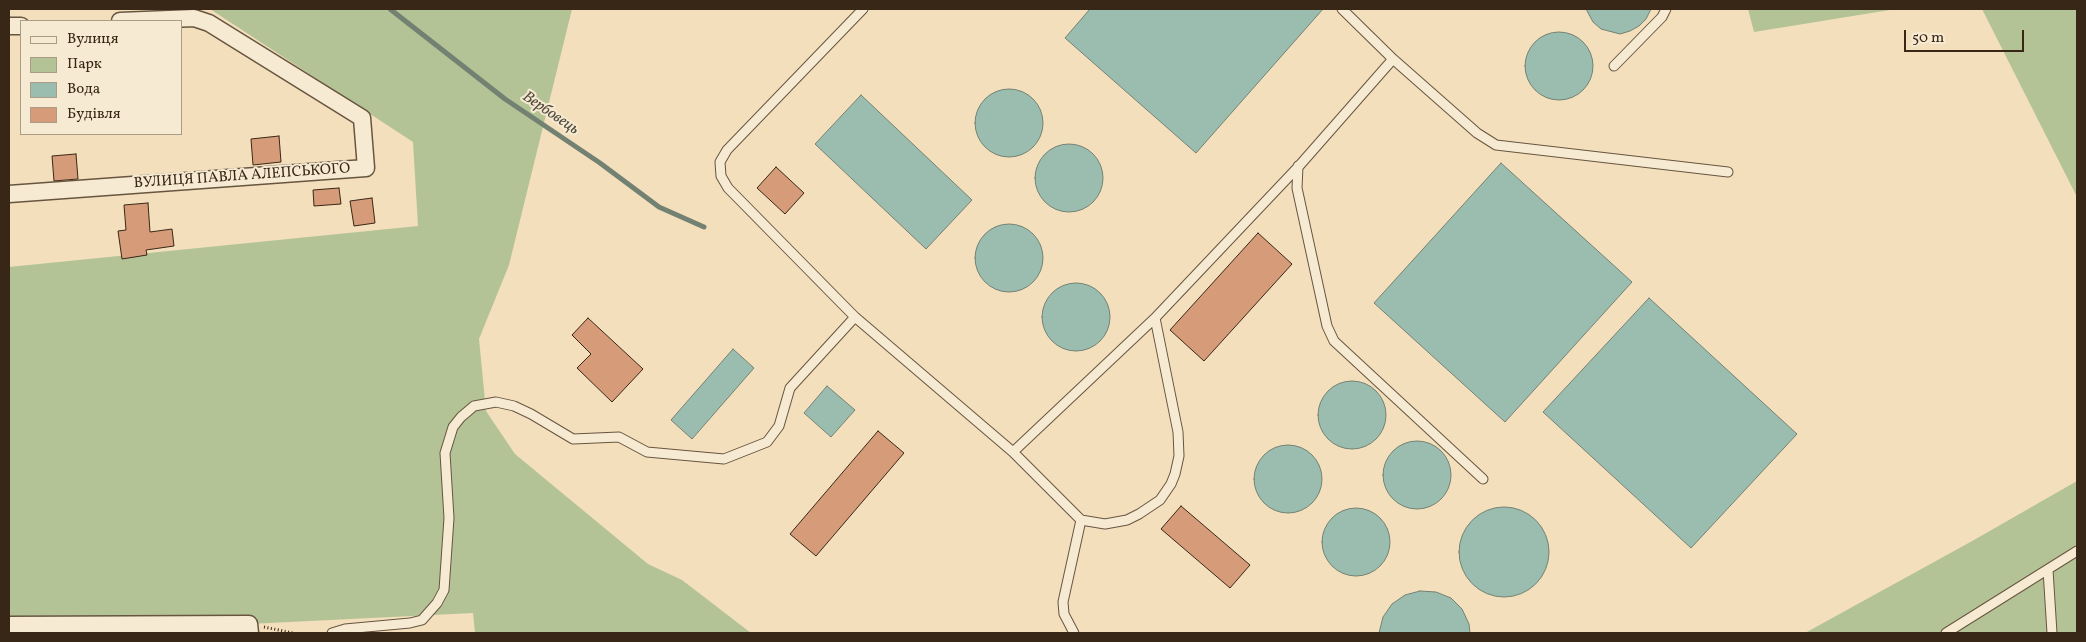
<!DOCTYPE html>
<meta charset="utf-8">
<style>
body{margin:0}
#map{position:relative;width:2086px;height:642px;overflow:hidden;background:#f3dfbb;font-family:Vollkorn,serif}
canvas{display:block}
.frame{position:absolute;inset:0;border:10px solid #382717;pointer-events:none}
.legend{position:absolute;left:20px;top:20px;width:162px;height:115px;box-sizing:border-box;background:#f7ead3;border:1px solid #ab9c88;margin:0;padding:6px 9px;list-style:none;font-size:15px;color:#382717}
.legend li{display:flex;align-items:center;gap:10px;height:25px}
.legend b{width:25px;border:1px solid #ab9c88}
.scale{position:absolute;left:1904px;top:30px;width:120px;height:22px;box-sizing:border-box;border:2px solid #382717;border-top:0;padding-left:6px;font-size:15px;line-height:18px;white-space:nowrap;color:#382717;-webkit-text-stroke:4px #f7ead3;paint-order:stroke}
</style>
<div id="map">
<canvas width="2086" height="642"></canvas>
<div class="frame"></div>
<ul class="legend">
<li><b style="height:6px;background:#f7ead3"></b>Вулиця</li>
<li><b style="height:14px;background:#b4c395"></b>Парк</li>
<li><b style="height:14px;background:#9bbdb0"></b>Вода</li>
<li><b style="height:14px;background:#d69b78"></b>Будівля</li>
</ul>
<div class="scale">50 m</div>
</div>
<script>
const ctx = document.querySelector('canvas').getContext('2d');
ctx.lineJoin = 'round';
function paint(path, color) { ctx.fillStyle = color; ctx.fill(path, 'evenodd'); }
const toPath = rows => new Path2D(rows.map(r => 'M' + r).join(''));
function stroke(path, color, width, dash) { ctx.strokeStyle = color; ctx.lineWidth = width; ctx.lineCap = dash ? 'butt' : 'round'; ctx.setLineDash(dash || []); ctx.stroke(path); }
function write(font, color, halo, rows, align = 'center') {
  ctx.font = font + ' Vollkorn,serif'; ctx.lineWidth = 4; ctx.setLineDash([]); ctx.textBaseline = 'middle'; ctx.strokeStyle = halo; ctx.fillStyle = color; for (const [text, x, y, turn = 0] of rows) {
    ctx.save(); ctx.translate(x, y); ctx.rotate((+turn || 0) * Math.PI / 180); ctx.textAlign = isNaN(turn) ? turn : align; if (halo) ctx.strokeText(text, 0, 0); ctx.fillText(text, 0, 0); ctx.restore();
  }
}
paint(toPath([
 [210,9,572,9,509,265,479,339,486,411,515,454,648,564,682,580,751,633,475,633,473,613,249,624,9,625,9,267,418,226,413,142],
 [1748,9,1896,9,1754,32],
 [1982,9,2077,9,2077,197],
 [2077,481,2077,633,1805,633,1974,540]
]), '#b4c395');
const water = toPath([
 [1090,9,1323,9,1196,153,1065,38,1090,9],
 [1586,9,1651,9,1646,19,1639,26,1630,31,1620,34,1601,29,1593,22,1586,9],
 '1525 66a34 34 0 1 1 68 0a34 34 0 1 1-68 0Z',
 '975 123a34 34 0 1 1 68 0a34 34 0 1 1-68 0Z',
 [861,95,972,200,926,249,815,144,861,95],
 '1035 178a34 34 0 1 1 68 0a34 34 0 1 1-68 0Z',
 [1501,163,1632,282,1505,422,1374,303,1501,163],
 '975 258a34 34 0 1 1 68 0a34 34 0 1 1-68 0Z',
 '1042 317a34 34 0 1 1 68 0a34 34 0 1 1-68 0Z',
 [1649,298,1797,434,1691,548,1543,412,1649,298],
 [733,349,754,368,692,439,671,420,733,349],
 '1318 415a34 34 0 1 1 68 0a34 34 0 1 1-68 0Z',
 [827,386,855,410,831,437,804,413,827,386],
 '1383 475a34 34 0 1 1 68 0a34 34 0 1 1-68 0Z',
 '1254 479a34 34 0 1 1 68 0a34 34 0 1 1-68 0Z',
 '1459 552a45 45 0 1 1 90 0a45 45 0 1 1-90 0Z',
 '1322 542a34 34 0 1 1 68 0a34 34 0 1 1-68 0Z',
 [1420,591,1436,592,1451,598,1462,609,1469,624,1470,633,1379,633,1383,617,1392,604,1405,595,1420,591]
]);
paint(water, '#9bbdb0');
stroke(water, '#738173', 1);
stroke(toPath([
 [390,9,505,99,600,163,659,207,704,227]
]), '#738173', 5);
const building = toPath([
 [279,136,281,162,253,165,251,139,279,136],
 [76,154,78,179,54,181,52,156,76,154],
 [776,167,804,193,785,214,757,188,776,167],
 [339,188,341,204,314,206,313,190,339,188],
 [372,198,375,223,354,226,350,201,372,198],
 [148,203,150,232,172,229,174,246,146,250,147,255,122,259,118,231,126,230,124,205,148,203],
 [1258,233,1292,264,1204,361,1170,330,1258,233],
 [588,318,643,369,612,402,577,368,591,354,572,335,588,318],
 [878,431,904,453,816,556,790,534,878,431],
 [1181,506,1250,565,1230,588,1161,529,1181,506]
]);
paint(building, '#d69b78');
stroke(building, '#382717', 1);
const lane = toPath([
 [863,9,727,150,720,162,721,176,728,188,855,317,1013,452,1081,520,1063,602,1064,614,1074,633],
 [1393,59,1477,133,1496,145,1728,172],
 [1614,66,1662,17,1666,9],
 [1298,166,1297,188,1327,326,1334,341,1483,479],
 [1013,452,1155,318,1299,166,1393,59,1342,9],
 [1081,520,1105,524,1127,520,1139,514,1160,500,1171,484,1175,474,1179,456,1178,432,1155,318],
 [2048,570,2052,633],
 [332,633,345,629,410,623,422,620,437,603,444,590,449,518,445,453,453,427,461,417,474,406,496,402,514,406,531,414,573,439,619,437,647,452,724,459,767,442,779,426,790,388,855,317],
 [1946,633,2077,551]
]);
const street = toPath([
 [9,26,21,26],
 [9,194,366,168,362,118,209,23,194,18,120,21],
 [9,625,249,624,250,633]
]);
stroke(lane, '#675540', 11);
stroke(street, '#675540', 19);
stroke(toPath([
 [264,627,293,633]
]), '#382717', 3, [1, 2.5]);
stroke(lane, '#f7ead3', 9);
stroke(street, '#f7ead3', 16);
write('15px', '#382717', '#f7ead3', [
 ["ВУЛИЦЯ ПАВЛА АЛЕПСЬКОГО",242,177,-4]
]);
write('italic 16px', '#514c3d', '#f7ead3', [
 ["Вербовець",550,114,34]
]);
</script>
